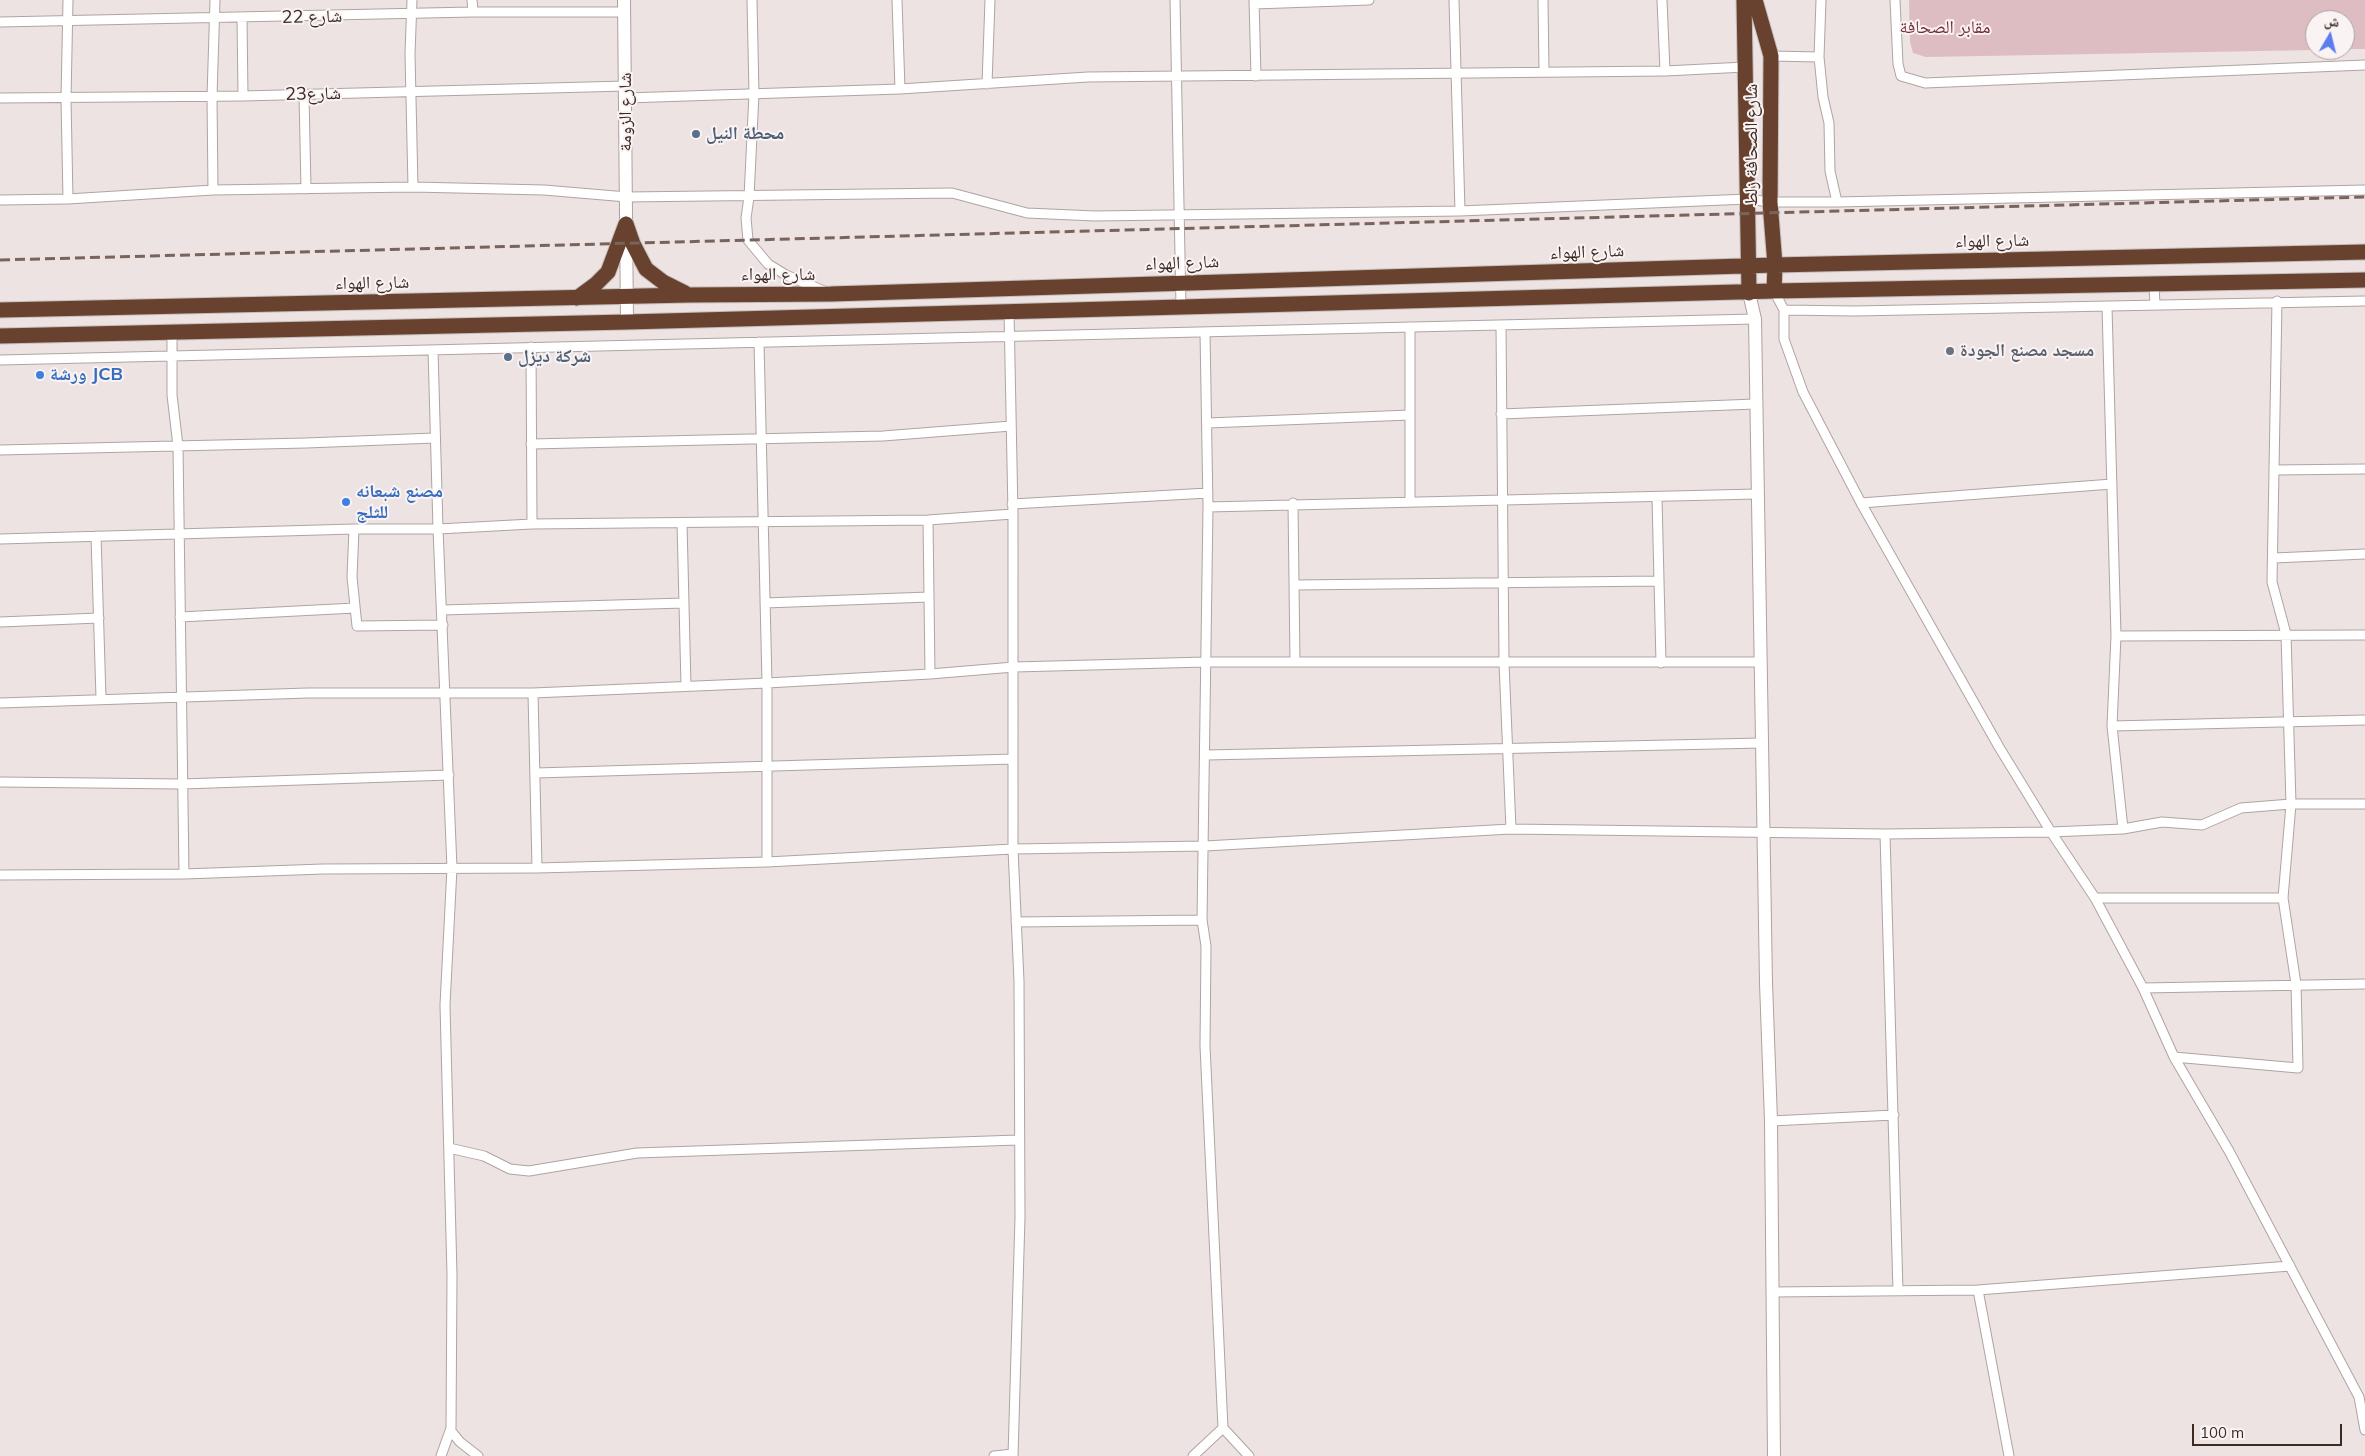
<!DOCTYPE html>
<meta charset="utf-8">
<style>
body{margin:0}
#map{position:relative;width:2365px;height:1456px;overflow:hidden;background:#ece3e2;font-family:Mulish,"Noto Naskh Arabic",sans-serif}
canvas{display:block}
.north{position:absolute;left:2305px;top:10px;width:50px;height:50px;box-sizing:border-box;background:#f9f3f3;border:1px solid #aea3a0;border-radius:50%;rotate:8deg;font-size:14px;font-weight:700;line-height:20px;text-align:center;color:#3d2a23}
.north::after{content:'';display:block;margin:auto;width:18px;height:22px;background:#5d7def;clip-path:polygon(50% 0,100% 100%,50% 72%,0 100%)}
.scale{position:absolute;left:2192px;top:1424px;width:150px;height:22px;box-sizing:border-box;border:2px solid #3d2a23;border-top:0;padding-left:6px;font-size:15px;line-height:18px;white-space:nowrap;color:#3d2a23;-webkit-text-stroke:4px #f9f3f3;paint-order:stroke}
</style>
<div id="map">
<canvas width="2365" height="1456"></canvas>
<div class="north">ش</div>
<div class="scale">100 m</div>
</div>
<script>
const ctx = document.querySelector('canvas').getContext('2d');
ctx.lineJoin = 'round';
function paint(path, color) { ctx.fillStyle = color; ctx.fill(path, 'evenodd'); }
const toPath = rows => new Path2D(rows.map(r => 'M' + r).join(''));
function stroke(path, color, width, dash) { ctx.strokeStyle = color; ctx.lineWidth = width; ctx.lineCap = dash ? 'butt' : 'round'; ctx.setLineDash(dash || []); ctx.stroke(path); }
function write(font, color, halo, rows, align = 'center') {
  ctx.font = font + ' Mulish,"Noto Naskh Arabic",sans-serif'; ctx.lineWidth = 4; ctx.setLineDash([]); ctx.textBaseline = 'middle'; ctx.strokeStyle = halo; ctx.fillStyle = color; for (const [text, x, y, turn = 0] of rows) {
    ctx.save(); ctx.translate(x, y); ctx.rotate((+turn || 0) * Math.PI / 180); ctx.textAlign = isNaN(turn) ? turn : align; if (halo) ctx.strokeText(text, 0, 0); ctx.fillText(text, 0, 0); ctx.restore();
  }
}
paint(toPath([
 [1909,0,2365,0,2365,49,2345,49,2345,20,2315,20,2315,50,1926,57,1913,53,1910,42]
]), '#ddbcc2');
const street = toPath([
 [412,0,410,54,413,187],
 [472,0,473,12],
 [752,0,754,94,749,197,746,218,748,240,768,264,786,275,824,291],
 [897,0,900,89],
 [1175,0,1181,307],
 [1254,0,1256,76],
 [1454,0,1460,211],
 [1543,0,1544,71],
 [1662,0,1665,71],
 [1821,0,1819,57,1823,97,1829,123,1830,171,1837,202],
 [1895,0,1898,64,1901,76,1925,83,2365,65],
 [1254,4,1369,0],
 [242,18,243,96],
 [0,22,473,12,624,12],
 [1771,56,1819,57],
 [987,84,990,0],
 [304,95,306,189],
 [0,98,243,96,626,86],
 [626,98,900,89,1088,77,1665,71,1745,67],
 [213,190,212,97,215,0],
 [68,199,66,99,68,0],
 [0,200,68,199,213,190,413,187,544,190,627,197,952,193,1027,213,1095,216,1460,211,1748,199,1770,202,1837,202,2365,190],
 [2154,285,2155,305],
 [1774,291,1784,310,1784,339,1803,392,1861,503,1999,747,2051,832,2095,898,2143,988,2174,1057,2229,1151,2359,1397,2365,1430],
 [2107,307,2116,636,2112,726,2123,829],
 [1784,310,1855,311,2365,301],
 [1009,311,1013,514,1013,849,1019,981,1020,1217,1013,1456],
 [1501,325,1504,663,1511,829],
 [172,332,172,395,178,446,184,874],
 [1205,332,1208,507,1202,920,1206,946,1205,1046,1223,1428,1249,1456],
 [759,342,767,683,767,862],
 [531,347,532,524],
 [433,350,438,529,452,868,445,1005,452,1275,451,1428,441,1456],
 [0,360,1755,319],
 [1501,414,1755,404],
 [1208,423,1410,415],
 [531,444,883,436,1011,426],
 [0,450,306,443,435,438],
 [2274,470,2365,469],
 [1657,498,1661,663],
 [1410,501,1410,327],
 [1293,503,1295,662],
 [1861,503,2112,484],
 [1012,504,1208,493],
 [1208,507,1757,494],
 [928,520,930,674],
 [682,523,686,686],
 [354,529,352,577,357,626,443,625],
 [96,536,101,698],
 [0,539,354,529,438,529,532,524,928,520,1013,514],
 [2274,558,2365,554],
 [1294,585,1659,581],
 [765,603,929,597],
 [443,610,684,603],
 [180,617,355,608],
 [0,622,99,618],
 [2116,636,2365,635],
 [533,693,537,868],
 [0,703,308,693,533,693,767,683,930,674,1014,667,1206,662,1761,662],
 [2112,726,2365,720],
 [1206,755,1762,743],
 [536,773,1013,759],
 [0,782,182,784,449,775],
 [1885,834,1898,1291],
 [0,875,184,874,323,869,537,868,767,862,1013,849,1205,846,1511,829,1885,834,2051,832,2123,829,2162,822,2202,825,2241,808,2291,804,2365,804],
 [2095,898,2283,898],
 [1016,922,1202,920],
 [2143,988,2365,984],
 [2174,1057,2298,1068,2296,984,2283,898,2291,804,2286,634,2272,582,2277,301],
 [1771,1121,1894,1115],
 [449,1148,484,1156,510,1169,529,1171,637,1153,1018,1140],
 [1978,1290,2009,1456],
 [1772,1292,1978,1290,2290,1266],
 [451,1431,460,1442,478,1456],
 [994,1456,1013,1454],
 [1193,1456,1223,1428]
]);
const secondary = toPath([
 [624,0,627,322],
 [1749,293,1755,319,1766,983,1771,1121,1774,1456]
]);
const highway = toPath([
 [1744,0,1749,293],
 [1755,0,1771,56,1770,202,1775,265,1774,291],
 [626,224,633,244,646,269,663,282,685,293],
 [577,298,596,284,608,272,626,224],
 [0,310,689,295,831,294,1775,265,2365,252],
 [0,336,627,322,1774,291,2365,280]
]);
stroke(street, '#b0a4a1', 11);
stroke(secondary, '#b2a09c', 14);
stroke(highway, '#c5bfbd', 17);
stroke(street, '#fff', 9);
stroke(secondary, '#fff', 12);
stroke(highway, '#69422f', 15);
stroke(toPath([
 [0,260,2365,197]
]), '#79645d', 3, [10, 5]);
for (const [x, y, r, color] of [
 [696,134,5,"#5c6f8a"],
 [1950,351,5,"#6b7280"],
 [508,357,5,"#5c6f8a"],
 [40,375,5,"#3f7fe0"],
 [346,502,5,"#3f7fe0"]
]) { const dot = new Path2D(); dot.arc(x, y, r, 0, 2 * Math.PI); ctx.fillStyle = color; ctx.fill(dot); stroke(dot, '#f9f3f3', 2); }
write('18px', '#3d2a23', '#f9f3f3', [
 ["شارع 22",312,17,-1],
 ["شارع23",313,94,-1],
 ["شارع الزومة",626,112,-90],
 ["شارع الصحافة زلط",1752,145,-90],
 ["شارع الهواء",1992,241,-1],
 ["شارع الهواء",1587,252,-2],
 ["شارع الهواء",1182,263,-2],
 ["شارع الهواء",778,275],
 ["شارع الهواء",372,283,-1]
]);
write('18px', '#732d33', '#f9f3f3', [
 ["مقابر الصحافة",1945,28]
]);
write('bold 18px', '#4e5e75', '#f9f3f3', [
 ["محطة النيل",706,134],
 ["شركة ديزل",518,357]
], 'left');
write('bold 18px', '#5b616d', '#f9f3f3', [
 ["مسجد مصنع الجودة",1960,351]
], 'left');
write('bold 18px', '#366cbe', '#f9f3f3', [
 ["ورشة JCB",50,375],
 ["مصنع شبعانه",356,492],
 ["للثلج",356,513]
], 'left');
</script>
